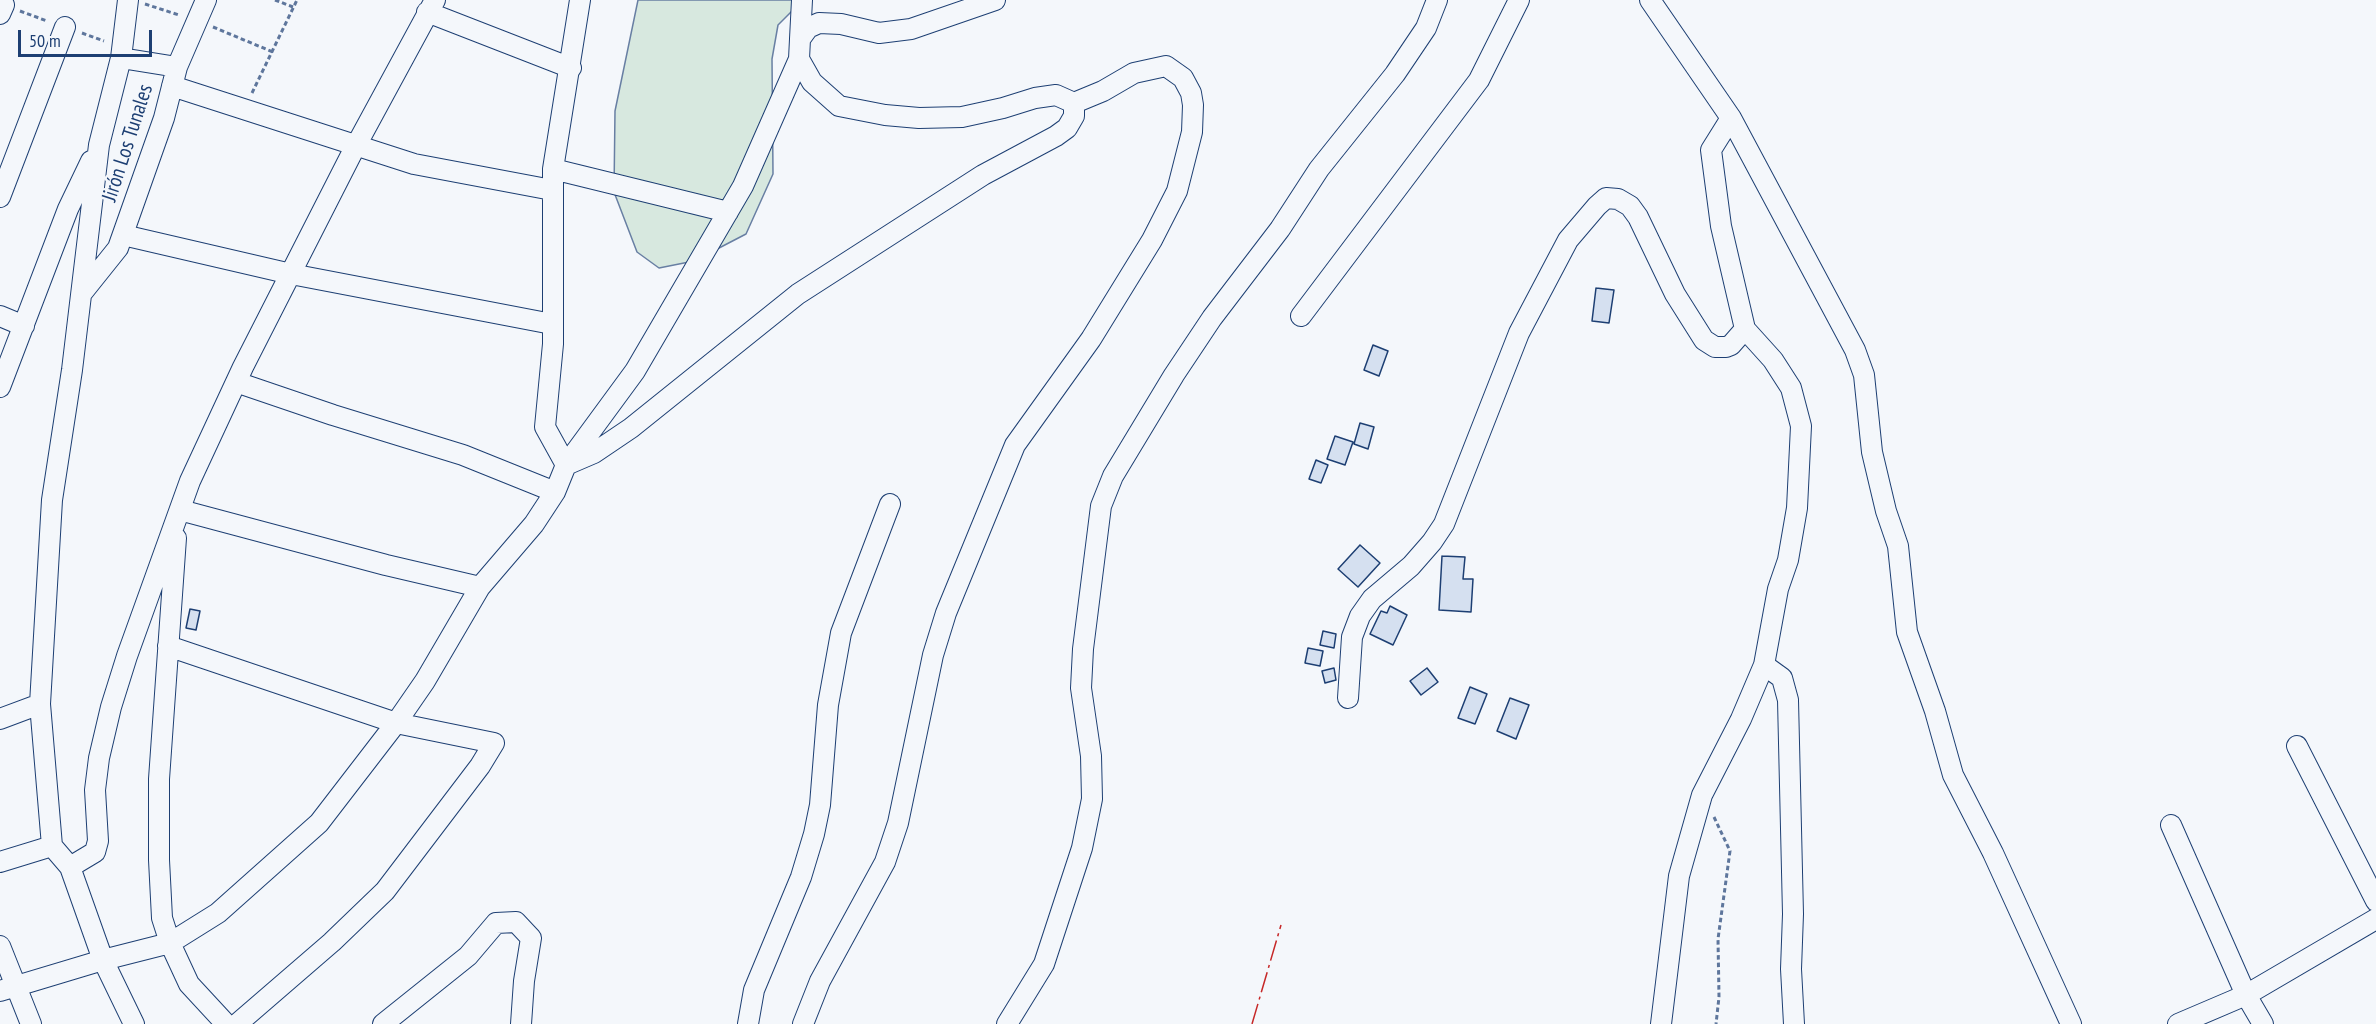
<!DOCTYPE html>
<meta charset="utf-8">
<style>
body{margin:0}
#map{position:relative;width:2376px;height:1024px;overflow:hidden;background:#f4f7fb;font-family:"PT Sans Narrow",sans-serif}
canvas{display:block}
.scale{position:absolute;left:18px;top:30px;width:134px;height:27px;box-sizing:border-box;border:3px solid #1d3f73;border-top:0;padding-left:8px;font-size:18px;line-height:21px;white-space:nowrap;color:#1d3f73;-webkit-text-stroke:4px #f4f7fb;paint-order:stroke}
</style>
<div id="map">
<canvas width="2376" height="1024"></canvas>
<div class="scale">50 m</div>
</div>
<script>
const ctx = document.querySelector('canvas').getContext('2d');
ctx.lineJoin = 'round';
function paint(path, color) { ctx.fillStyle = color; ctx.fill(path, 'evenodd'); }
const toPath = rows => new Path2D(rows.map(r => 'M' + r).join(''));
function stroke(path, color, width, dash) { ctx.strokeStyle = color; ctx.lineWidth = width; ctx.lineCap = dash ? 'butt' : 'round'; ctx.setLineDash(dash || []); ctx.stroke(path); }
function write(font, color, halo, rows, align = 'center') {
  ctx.font = font + ' "PT Sans Narrow",sans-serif'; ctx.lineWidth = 4.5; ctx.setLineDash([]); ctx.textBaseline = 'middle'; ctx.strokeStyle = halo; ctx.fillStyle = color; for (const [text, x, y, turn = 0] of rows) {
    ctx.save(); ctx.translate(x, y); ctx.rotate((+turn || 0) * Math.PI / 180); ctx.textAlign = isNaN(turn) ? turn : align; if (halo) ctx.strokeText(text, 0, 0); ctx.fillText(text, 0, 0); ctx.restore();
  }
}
const green = toPath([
 [638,0,807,0,801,2,778,25,772,59,773,174,746,234,694,261,659,268,637,252,614,192,615,111,638,0]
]);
paint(green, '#d7e8df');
stroke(green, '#687fa3', 1.5);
const building = toPath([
 [1596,288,1614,290,1609,323,1592,321,1596,288],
 [1373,345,1388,351,1379,376,1364,370,1373,345],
 [1360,423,1374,427,1368,449,1354,444,1360,423],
 [1335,436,1353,442,1345,465,1327,459,1335,436],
 [1316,460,1328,465,1321,483,1309,479,1316,460],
 [1360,545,1380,563,1358,587,1338,569,1360,545],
 [1442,556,1465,557,1463,579,1473,579,1471,612,1439,610,1442,556],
 [1390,606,1407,615,1393,645,1370,634,1381,611,1387,613,1390,606],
 [190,609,200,611,196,630,186,628,190,609],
 [1323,631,1336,634,1334,648,1320,645,1323,631],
 [1308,648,1323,651,1320,666,1305,663,1308,648],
 [1334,668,1336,680,1325,683,1322,671,1334,668],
 [1427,668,1438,682,1421,695,1410,681,1427,668],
 [1470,687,1487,694,1475,724,1458,718,1470,687],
 [1510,698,1529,705,1516,739,1497,731,1510,698]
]);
paint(building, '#d5e0f0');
stroke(building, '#1d3f73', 1.5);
const minor = toPath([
 [128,0,121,58,99,145,72,370,52,500,40,704,52,846,70,867,103,960,134,1024],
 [580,0,553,169,553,344,545,427,566,465,594,453,631,428,798,294,983,175,1056,136,1067,128,1074,116,1074,103,1056,95,1035,98,1003,108,962,117,919,118,885,115,839,106,812,82,799,59,800,39,808,28,819,23,841,24,879,33,911,29,995,0],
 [1650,0,1731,118,1855,350,1864,375,1872,452,1886,511,1898,546,1907,632,1935,711,1953,775,1993,853,2071,1024],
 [427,12,571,68],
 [0,14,4,5],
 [800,39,802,0],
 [121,58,177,67],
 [172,86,414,164,552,190],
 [553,169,728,212],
 [0,197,65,27],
 [123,235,291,274,552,324],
 [82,293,118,248,164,118,177,67,206,0],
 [0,316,24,326],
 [1301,316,1479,80,1519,0],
 [236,382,333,415,463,455,555,492],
 [0,387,68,209,91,161],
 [180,510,386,565,480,587],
 [176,538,159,779,159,860,162,918,170,943,189,984,226,1024],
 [168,646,396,723,494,743,480,766,385,891,332,942,237,1024],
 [1764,665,1782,678,1788,700,1793,914,1791,969,1794,1024],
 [1348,698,1352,637,1360,616,1372,599,1411,566,1432,542,1444,524,1519,333,1568,240,1597,206,1606,198,1618,199,1630,206,1638,217,1675,294,1704,340,1715,347,1726,347,1731,345,1745,329],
 [0,719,40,704],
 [2297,746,2376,901],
 [2171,825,2246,995,2263,1024],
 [0,862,52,846],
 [70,867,95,852,98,841,95,790,99,758,111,707,127,656,190,481,243,367,352,153,435,0],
 [0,946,31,1024],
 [0,991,103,960,170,943,218,913,319,823,396,723,425,681,480,587,534,524,555,492,566,465,635,371,743,186,799,59],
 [383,1024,468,956,496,923,516,922,531,938,524,981,521,1024],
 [748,1024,754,990,801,877,814,834,820,805,828,705,841,633,890,504],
 [803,1024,820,981,885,862,898,823,933,655,946,613,1015,445,1091,339,1152,240,1177,191,1192,132,1193,105,1191,93,1183,78,1166,66,1134,73,1103,91,1074,103],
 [1007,1024,1044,964,1082,848,1092,799,1091,756,1081,688,1083,649,1101,506,1113,476,1174,375,1212,318,1280,229,1319,169,1395,74,1426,28,1437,0],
 [1661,1024,1679,876,1702,795,1741,719,1764,665,1778,589,1788,560,1797,508,1801,426,1791,388,1773,360,1745,329,1721,226,1711,150,1731,118],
 [2178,1024,2246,995,2376,919]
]);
stroke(minor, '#1d3f73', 22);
stroke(toPath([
 [275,0,293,7],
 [145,4,179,15],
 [20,11,47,21],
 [213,27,273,52],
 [82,33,104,41],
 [252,93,297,0],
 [1714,817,1730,851,1718,939,1719,997,1716,1024]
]), '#5e769c', 3, [4.5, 3]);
stroke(minor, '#f4f7fb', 20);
stroke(toPath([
 [1252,1024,1281,925]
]), '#c62828', 1.5, [21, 4.5, 3, 4.5]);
write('21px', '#1d3f73', '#f4f7fb', [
 ["Jirón Los Tunales",128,143,-72]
]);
</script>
